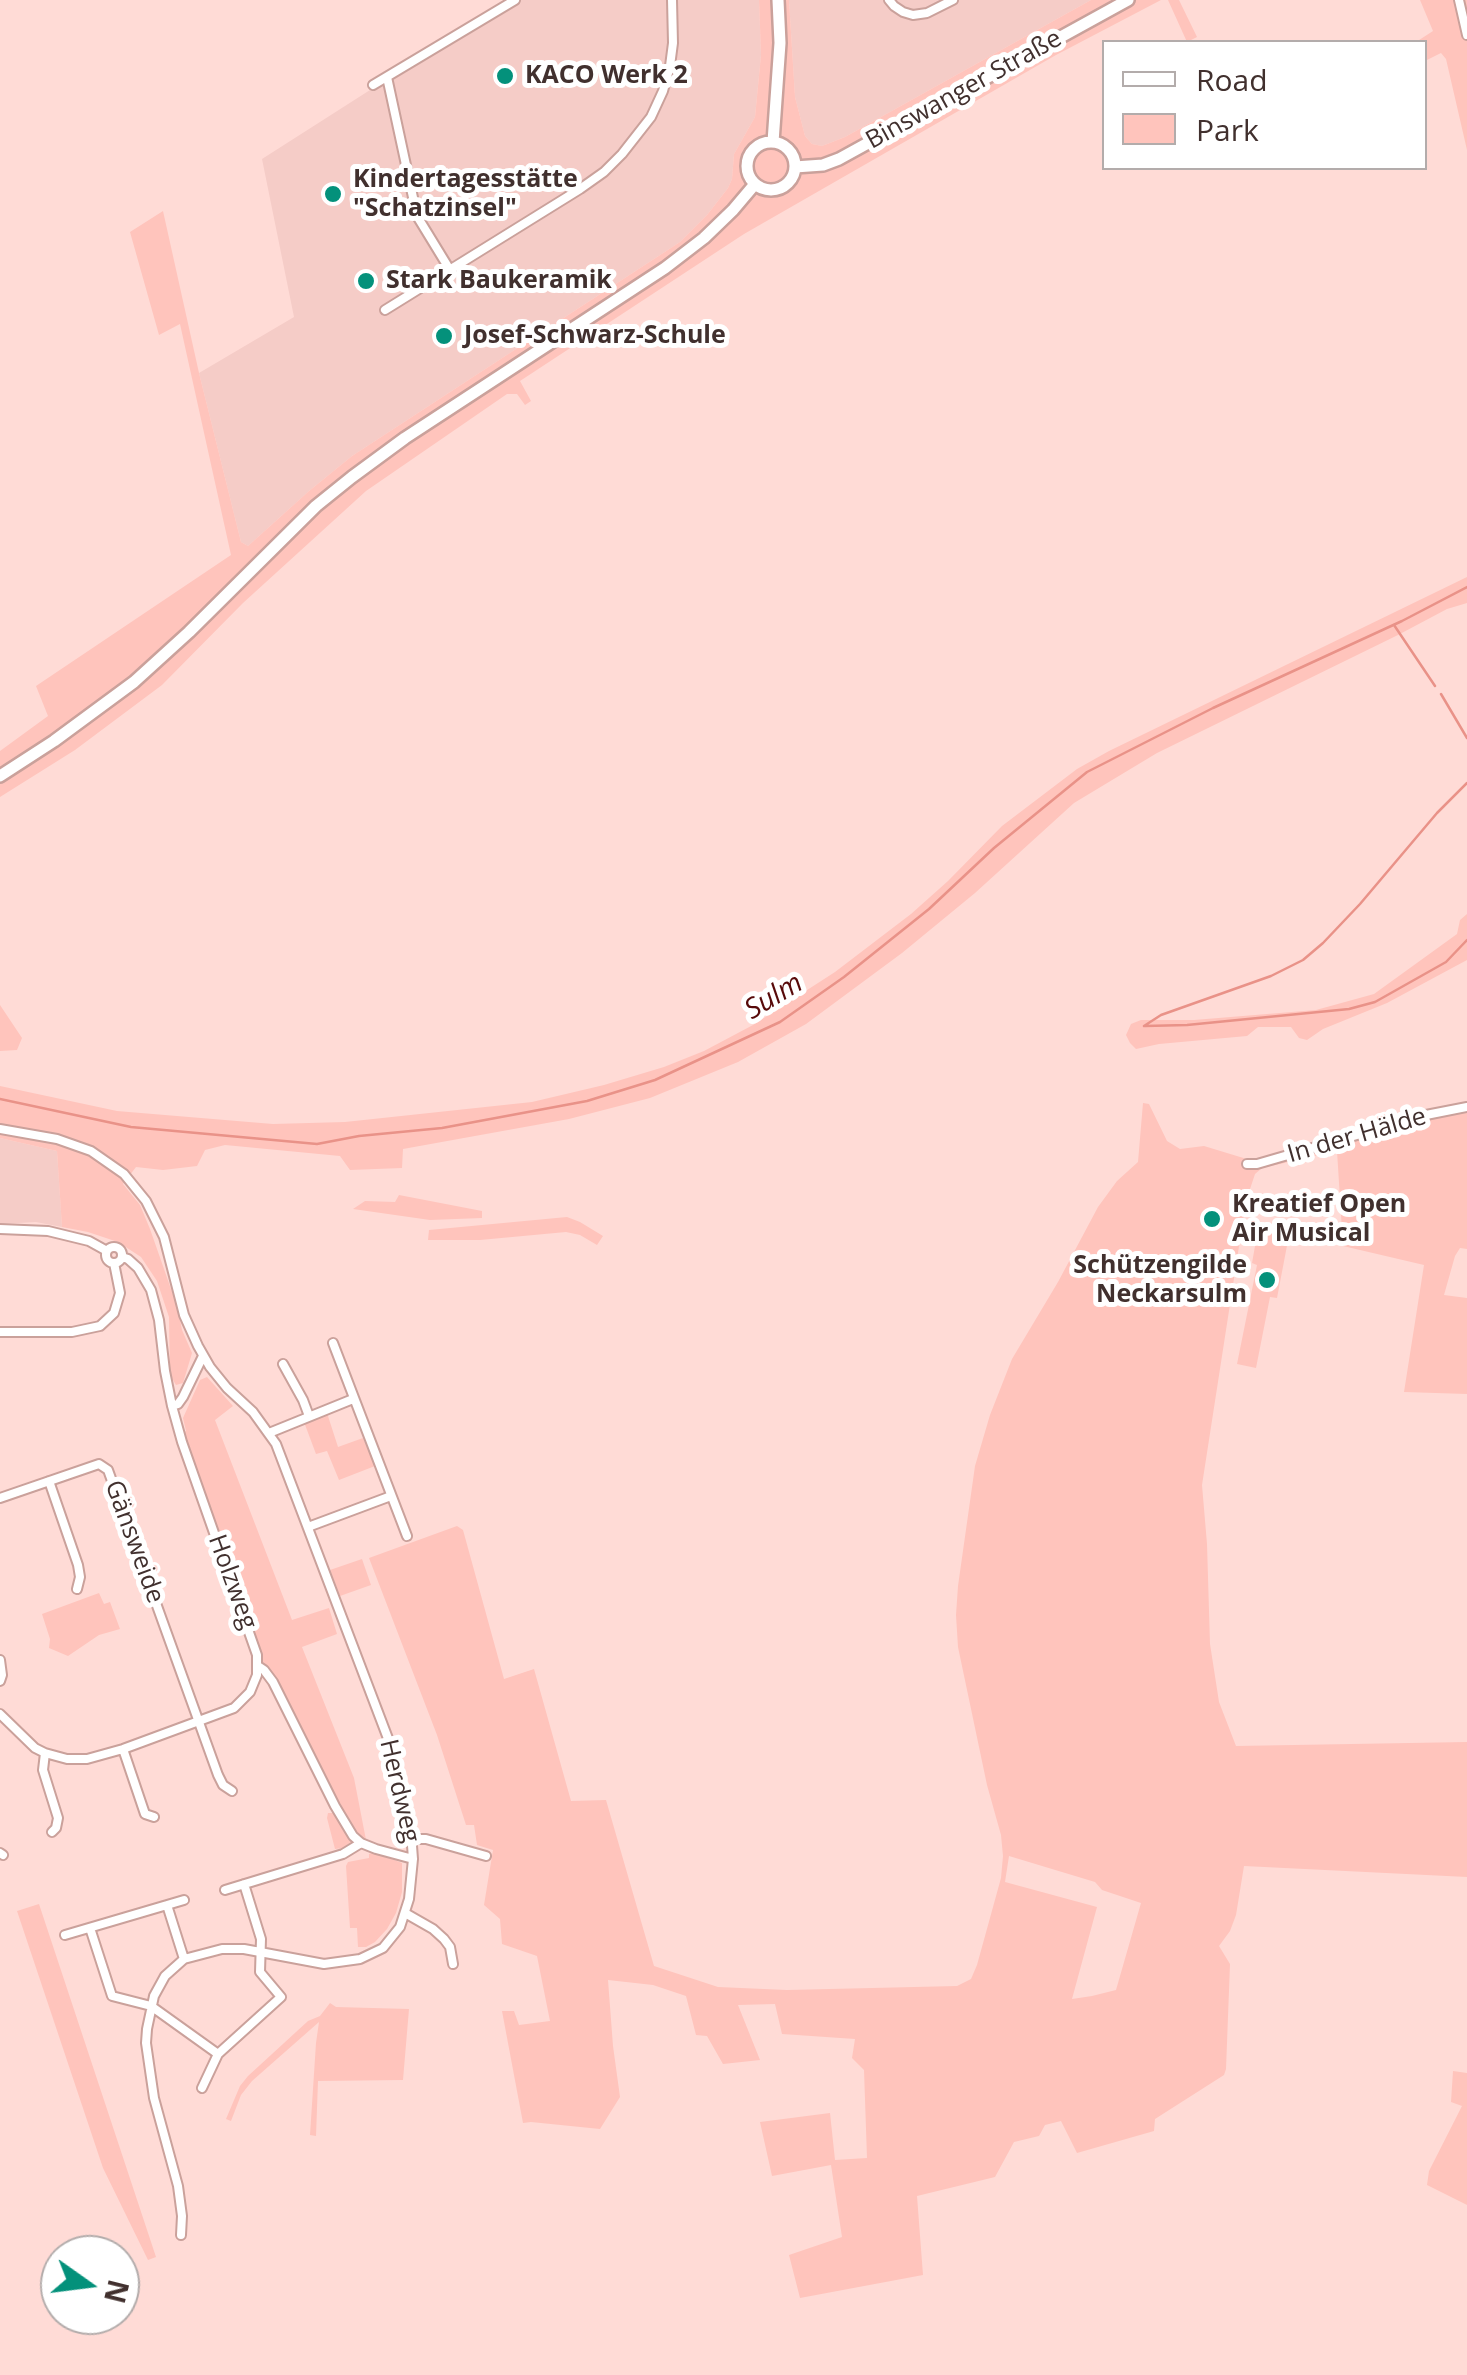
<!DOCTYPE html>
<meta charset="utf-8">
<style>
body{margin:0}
#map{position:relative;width:1467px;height:2375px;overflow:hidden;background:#ffdbd6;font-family:"Open Sans",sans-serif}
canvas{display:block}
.legend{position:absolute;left:1102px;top:40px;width:325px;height:130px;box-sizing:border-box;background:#fff;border:2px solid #b3acab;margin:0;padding:12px 18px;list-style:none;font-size:30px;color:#41302e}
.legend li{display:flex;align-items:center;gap:20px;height:50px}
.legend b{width:50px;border:2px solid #b3acab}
.north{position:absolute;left:40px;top:2235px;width:100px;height:100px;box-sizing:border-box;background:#fff;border:2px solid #b3acab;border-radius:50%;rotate:104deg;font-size:28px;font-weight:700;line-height:40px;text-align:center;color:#41302e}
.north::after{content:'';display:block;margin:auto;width:35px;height:45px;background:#04917b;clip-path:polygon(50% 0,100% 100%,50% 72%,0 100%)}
</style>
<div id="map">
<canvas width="1467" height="2375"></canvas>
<ul class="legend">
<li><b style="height:12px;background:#fff"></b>Road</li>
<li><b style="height:28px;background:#ffc4bc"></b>Park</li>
</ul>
<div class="north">N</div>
</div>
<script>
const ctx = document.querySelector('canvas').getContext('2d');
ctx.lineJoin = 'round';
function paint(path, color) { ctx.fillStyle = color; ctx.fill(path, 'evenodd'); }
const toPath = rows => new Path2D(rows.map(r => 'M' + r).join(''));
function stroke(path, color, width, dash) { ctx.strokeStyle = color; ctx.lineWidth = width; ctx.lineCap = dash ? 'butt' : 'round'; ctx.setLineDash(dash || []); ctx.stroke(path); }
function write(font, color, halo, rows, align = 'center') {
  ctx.font = font + ' "Open Sans",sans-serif'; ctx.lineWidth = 10; ctx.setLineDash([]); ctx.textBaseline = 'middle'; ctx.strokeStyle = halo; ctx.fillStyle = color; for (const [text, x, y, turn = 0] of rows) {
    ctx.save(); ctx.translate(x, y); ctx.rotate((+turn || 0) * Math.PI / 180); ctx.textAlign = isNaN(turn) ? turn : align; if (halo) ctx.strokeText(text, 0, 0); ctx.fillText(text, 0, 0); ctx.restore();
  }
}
paint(toPath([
 [511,0,759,0,761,55,755,117,734,154,732,179,728,188,707,215,680,242,352,456,309,491,248,546,241,542,199,373,294,317,262,159],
 [789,0,1091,0,845,137,822,146,812,144,805,136,795,97],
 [0,1138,57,1151,62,1227,36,1222,0,1224]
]), '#f5ccc7');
paint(toPath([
 [759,0,789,0,795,97,805,136,812,144,822,146,845,137,1091,0,1161,0,1056,55,744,234,520,381,531,401,525,405,517,394,507,394,366,491,243,603,162,685,75,750,0,797,0,751,48,716,36,686,231,555,180,324,159,335,130,232,163,211,199,373,241,542,248,546,309,491,352,456,680,242,707,215,728,188,732,179,734,154,755,117,761,55],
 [1168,0,1179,0,1197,37,1187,42],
 [1420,0,1467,0,1467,150,1446,59,1441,53,1425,61,1424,42,1416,42,1433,31],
 [1467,577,1467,603,1447,609,1398,635,1157,753,1074,803,975,893,902,953,806,1024,738,1062,650,1098,569,1119,403,1149,402,1168,350,1170,340,1156,225,1145,205,1150,197,1166,163,1170,136,1167,123,1184,140,1205,150,1229,178,1309,182,1330,192,1353,183,1383,176,1385,170,1375,169,1317,157,1281,141,1257,118,1242,88,1232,62,1227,57,1151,0,1138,0,1086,117,1111,273,1124,345,1122,532,1102,604,1085,664,1067,704,1051,753,1025,835,972,911,914,948,881,1002,826,1077,769,1109,751],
 [1467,914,1467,960,1387,1003,1323,1029,1307,1040,1299,1038,1291,1027,1258,1027,1247,1036,1159,1044,1136,1049,1130,1043,1126,1035,1131,1024,1141,1020,1194,1020,1316,1010,1374,994,1457,934,1460,920],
 [0,1005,22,1038,17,1050,0,1051],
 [1143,1103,1149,1104,1167,1141,1180,1149,1204,1146,1250,1160,1275,1156,1467,1103,1467,1249,1460,1248,1455,1256,1444,1295,1467,1298,1467,1394,1404,1392,1424,1265,1343,1246,1337,1151,1262,1168,1255,1174,1246,1201,1202,1485,1207,1544,1210,1644,1219,1702,1236,1746,1467,1742,1467,1877,1244,1866,1236,1915,1230,1931,1219,1946,1230,1964,1226,2069,1224,2075,1155,2119,1154,2131,1077,2153,1061,2121,1045,2125,1039,2136,1014,2142,995,2177,917,2196,923,2275,800,2298,789,2255,842,2237,831,2165,772,2176,760,2122,830,2113,835,2160,867,2158,864,2070,852,2058,855,2039,782,2034,775,2004,738,2005,760,2060,723,2064,707,2036,696,2035,686,1996,653,1985,608,1980,613,2046,620,2097,600,2129,531,2122,523,2123,502,2011,514,2011,519,2025,550,2021,537,1956,502,1944,500,1919,484,1905,493,1850,477,1845,474,1825,466,1825,437,1735,369,1558,457,1526,463,1530,504,1679,534,1669,571,1801,606,1800,654,1966,718,1987,787,1990,957,1986,971,1979,977,1965,1001,1878,1003,1856,1001,1835,987,1785,958,1647,956,1615,958,1586,975,1466,990,1415,1012,1359,1058,1282,1098,1207,1117,1181,1138,1162],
 [1009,1856,1095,1882,1102,1890,1141,1903,1116,1990,1092,1996,1072,1999,1097,1907,1005,1882],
 [399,1195,482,1211,482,1218,430,1220,353,1209,365,1201,395,1202],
 [567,1217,580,1222,603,1236,597,1245,580,1235,566,1232,480,1240,428,1240,429,1230],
 [1259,1224,1290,1230,1277,1298,1270,1297,1256,1368,1237,1364,1257,1265,1252,1263],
 [207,1377,233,1406,215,1420,292,1620,329,1608,337,1634,302,1647,354,1778,366,1840,357,1834,337,1802,273,1682,258,1666,180,1435,186,1431,183,1418,200,1380],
 [327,1413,338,1447,363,1438,375,1466,339,1480,327,1451,316,1454,304,1422],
 [362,1559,371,1585,340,1596,330,1570],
 [99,1593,104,1604,110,1602,120,1629,99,1635,68,1656,49,1648,50,1639,42,1614],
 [328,1813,333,1813,350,1837,352,1842,350,1847,335,1849,327,1818],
 [374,1852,402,1863,402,1892,396,1913,387,1929,375,1942,366,1947,358,1947,357,1928,350,1928,346,1866,348,1862,369,1858,369,1854],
 [39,1904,156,2257,148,2260,103,2168,17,1911],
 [330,2003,336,2007,409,2009,403,2080,318,2081,316,2136,310,2135,316,2043,319,2022,252,2081,241,2095,231,2121,226,2119,240,2086,248,2076,308,2021,320,2016],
 [1453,2071,1467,2073,1467,2205,1427,2185,1429,2171,1462,2106,1451,2102]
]), '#ffc4bc');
stroke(toPath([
 [1394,625,1435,686],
 [1441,694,1467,738],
 [1144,1026,1161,1015,1271,976,1303,960,1323,943,1360,904,1437,813,1467,783],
 [1145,1026,1187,1025,1349,1009,1375,1002,1446,962,1467,940],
 [0,1099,131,1127,317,1144,359,1136,442,1128,587,1101,655,1080,780,1022,844,977,929,909,994,848,1087,772,1213,708,1402,621,1467,587]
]), '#e99288', 2.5);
const minor = toPath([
 [889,0,894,6,903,12,913,15,927,13,953,0],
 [1459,0,1467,35],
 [387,77,417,216,450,270],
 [373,85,515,0],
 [385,310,580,189,604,172,622,154,651,117,663,91,670,66,673,43,672,0],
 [0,1129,57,1139,91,1151,124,1174,146,1201,164,1237,184,1315,198,1346,210,1367,227,1388,253,1412,276,1444,392,1749,410,1819,413,1859,409,1899,400,1927,383,1948,360,1959,324,1964,244,1949,222,1949,184,1959,165,1976,154,1996,147,2029,146,2043,154,2098,178,2186,182,2216,181,2235],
 [1247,1164,1257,1164,1426,1115,1467,1107],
 [0,1229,48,1231,89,1241,107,1251],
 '106 1255a8 8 0 1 1 16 0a8 8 0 1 1-16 0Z',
 [0,1332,72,1332,100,1326,114,1313,120,1293,114,1263],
 [333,1343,407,1536],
 [283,1364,303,1400,309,1416],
 [172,1406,178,1404,183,1397,203,1356],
 [269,1433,353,1399],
 [49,1481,78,1565,80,1577,77,1589],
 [0,1498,99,1464,108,1470,218,1775,223,1785,232,1791],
 [308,1527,391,1496],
 [0,1660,2,1675,0,1681],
 [258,1666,264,1670,273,1682,335,1806,353,1836,361,1843,376,1849,413,1859],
 [0,1714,35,1748,45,1753,67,1759,87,1759,123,1749,234,1708,250,1692,257,1675,257,1655,182,1442,172,1406,165,1371,159,1320,151,1290,138,1268,128,1259,122,1257],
 [123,1749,145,1814,154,1817],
 [45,1753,43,1770,58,1818,56,1828,52,1832],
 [413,1839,426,1839,486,1856],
 [0,1853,3,1855],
 [225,1890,343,1854,361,1843],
 [167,1905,184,1959],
 [405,1913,433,1929,444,1939,450,1947,453,1964],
 [90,1928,112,1996,151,2006,218,2054],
 [65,1935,184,1900],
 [202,2088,218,2054,281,1997,260,1972,261,1939,244,1884]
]);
const secondary = toPath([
 [773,142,780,43,778,0],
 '747 166a24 24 0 1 1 48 0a24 24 0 1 1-48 0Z',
 [795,167,823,165,839,159,1128,0],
 [0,776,54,741,134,682,189,632,316,506,352,477,405,438,665,268,704,238,733,210,755,184]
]);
stroke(minor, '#caa19b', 12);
stroke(secondary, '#caa19b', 16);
stroke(minor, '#fff', 8);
stroke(secondary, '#fff', 11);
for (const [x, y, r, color] of [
 [505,76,10,"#04917b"],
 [333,194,10,"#04917b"],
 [366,281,10,"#04917b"],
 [444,336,10,"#04917b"],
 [1212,1219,10,"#04917b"],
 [1267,1280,10,"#04917b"]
]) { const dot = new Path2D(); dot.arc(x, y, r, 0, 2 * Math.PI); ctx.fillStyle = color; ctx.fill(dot); stroke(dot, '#fff', 4); }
write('bold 25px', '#41302e', '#fff', [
 ["KACO Werk 2",525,76],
 ["Kindertagesstätte",353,180],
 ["\"Schatzinsel\"",353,209],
 ["Stark Baukeramik",386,281],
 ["Josef-Schwarz-Schule",464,336],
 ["Kreatief Open",1232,1205],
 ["Air Musical",1232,1234],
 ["Schützengilde",1247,1266,"right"],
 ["Neckarsulm",1247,1295,"right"]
], 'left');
write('25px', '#41302e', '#fff', [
 ["Binswanger Straße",964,90,-29],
 ["In der Hälde",1357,1136,-16],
 ["Gänsweide",134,1542,70],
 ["Holzweg",232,1582,70],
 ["Herdweg",399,1791,77]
]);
write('italic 28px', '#580a0a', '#fff', [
 ["Sulm",774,997,-31]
]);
</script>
